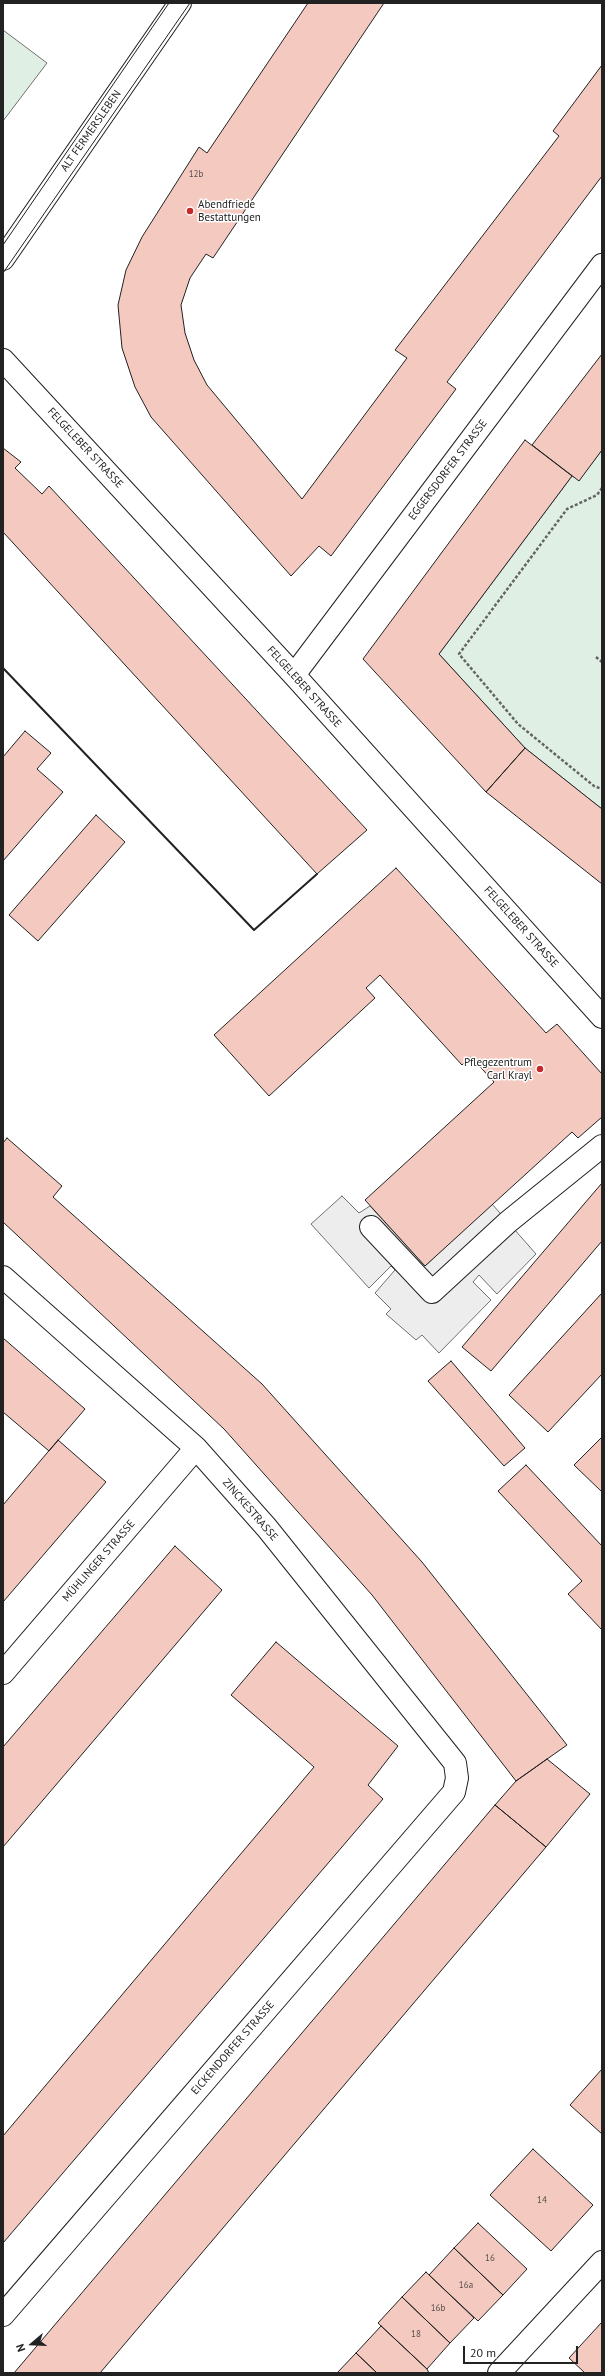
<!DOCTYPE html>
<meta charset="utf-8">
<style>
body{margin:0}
#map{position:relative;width:605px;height:2376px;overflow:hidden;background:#fff;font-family:"PT Sans",sans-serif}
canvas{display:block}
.frame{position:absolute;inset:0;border:4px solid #222;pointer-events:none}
.north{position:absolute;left:12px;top:2324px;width:40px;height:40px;-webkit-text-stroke:3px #fff;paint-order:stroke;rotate:251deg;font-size:11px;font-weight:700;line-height:16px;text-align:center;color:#222}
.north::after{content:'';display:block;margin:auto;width:14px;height:18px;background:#222;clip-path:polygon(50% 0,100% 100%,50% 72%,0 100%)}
.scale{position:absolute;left:463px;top:2346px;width:115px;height:18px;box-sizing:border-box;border:2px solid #222;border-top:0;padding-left:5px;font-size:12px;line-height:14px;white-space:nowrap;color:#222;-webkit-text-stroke:3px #fff;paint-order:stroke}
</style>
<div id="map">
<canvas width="605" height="2376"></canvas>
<div class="frame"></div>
<div class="north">N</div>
<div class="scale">20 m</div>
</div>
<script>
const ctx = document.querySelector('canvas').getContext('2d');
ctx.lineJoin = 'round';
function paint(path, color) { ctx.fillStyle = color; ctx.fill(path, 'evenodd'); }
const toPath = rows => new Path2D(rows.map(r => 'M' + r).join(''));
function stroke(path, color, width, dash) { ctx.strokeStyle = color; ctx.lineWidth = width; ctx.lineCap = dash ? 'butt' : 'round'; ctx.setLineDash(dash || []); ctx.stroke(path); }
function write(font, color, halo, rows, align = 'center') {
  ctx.font = font + ' "PT Sans",sans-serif'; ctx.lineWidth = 3; ctx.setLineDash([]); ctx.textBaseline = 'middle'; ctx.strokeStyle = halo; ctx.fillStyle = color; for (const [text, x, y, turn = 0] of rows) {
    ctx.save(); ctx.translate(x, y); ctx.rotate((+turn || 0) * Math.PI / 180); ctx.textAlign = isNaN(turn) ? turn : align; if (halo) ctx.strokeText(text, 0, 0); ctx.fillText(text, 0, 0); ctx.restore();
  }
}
const green = toPath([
 [3,30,47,63,3,121,3,30],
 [602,450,602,809,525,748,439,654,572,476,579,480,602,450]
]);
paint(green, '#e0efe3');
stroke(green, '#6f6f6f', 1);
const parking = toPath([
 [342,1196,359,1213,370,1206,425,1266,492,1204,536,1254,497,1294,479,1275,473,1282,491,1300,439,1353,422,1335,416,1340,386,1314,391,1309,375,1293,395,1270,391,1266,369,1288,311,1224,342,1196]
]);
paint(parking, '#ededed');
stroke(parking, '#6f6f6f', 1);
const building = toPath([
 [308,3,384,3,213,258,206,254,190,278,181,305,185,333,194,360,207,385,302,499,407,358,395,350,559,136,553,131,602,65,602,176,447,382,456,389,331,556,319,546,291,576,151,417,135,387,122,348,118,305,126,270,142,237,199,147,207,153,308,3],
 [602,354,602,450,579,481,532,445,602,354],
 [525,440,572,476,439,654,525,748,486,792,363,659,525,440],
 [3,448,21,462,15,468,42,494,49,486,367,830,317,874,3,532,3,448],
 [25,731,51,753,37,769,63,792,3,861,3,757,25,731],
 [525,748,602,809,602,884,486,792,525,748],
 [96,815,125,842,38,941,9,915,96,815],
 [396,868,546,1033,557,1024,602,1074,602,1117,578,1138,572,1132,425,1266,365,1200,494,1082,471,1057,462,1065,380,975,366,988,375,998,269,1096,214,1035,396,868],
 [7,1138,62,1186,53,1197,262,1384,422,1562,567,1745,516,1781,372,1595,224,1429,3,1222,3,1143,7,1138],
 [602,1183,602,1241,491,1371,462,1347,602,1183],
 [602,1293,602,1374,548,1432,509,1395,602,1293],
 [3,1338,85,1409,49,1451,3,1412,3,1338],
 [451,1361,525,1448,504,1466,428,1381,451,1361],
 [602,1437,602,1492,574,1465,602,1437],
 [58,1440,106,1482,3,1602,3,1505,58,1440],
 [526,1465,602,1546,602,1630,568,1594,582,1581,498,1491,526,1465],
 [175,1546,222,1590,3,1847,3,1747,175,1546],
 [276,1642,398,1746,368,1785,383,1799,3,2243,3,2136,314,1767,231,1695,276,1642],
 [547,1759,590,1794,546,1847,495,1805,516,1781,547,1759],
 [495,1805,546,1847,100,2373,14,2373,495,1805],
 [602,2069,602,2134,570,2105,602,2069],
 [533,2149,593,2205,551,2251,490,2195,533,2149],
 [478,2223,527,2269,503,2295,454,2248,478,2223],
 [454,2248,503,2295,478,2321,429,2275,454,2248],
 [426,2272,474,2318,450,2343,402,2297,426,2272],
 [402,2297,450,2343,427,2369,378,2323,402,2297],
 [602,2322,602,2373,585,2373,569,2358,602,2322],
 [381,2326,427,2369,429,2373,377,2373,356,2353,381,2326],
 [356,2353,377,2373,337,2373,356,2353]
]);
paint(building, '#f3c9c0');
stroke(building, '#222', 1);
const minor = toPath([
 [3,360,294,675,602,1017],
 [294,675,602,265],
 [371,1227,432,1292,508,1222,602,1146],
 [3,1277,196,1448,267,1528,455,1763,457,1778,454,1792,3,2315],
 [3,1673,196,1448],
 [499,2373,602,2262]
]);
const major = toPath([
 [3,259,180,3]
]);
stroke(minor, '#222', 24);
stroke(major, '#222', 24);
stroke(toPath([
 [602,488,597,495,567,509,459,654,518,724,594,786,602,789],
 [596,657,602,662]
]), '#646464', 2.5, [3, 2]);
stroke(minor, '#fff', 22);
stroke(major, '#fff', 22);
stroke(toPath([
 [3,245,169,3],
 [3,273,190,3]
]), '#222', 1);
stroke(toPath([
 [3,668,254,930,317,874]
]), '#222', 2);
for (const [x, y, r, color] of [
 [190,211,4,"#c62828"],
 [540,1069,4,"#c62828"]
]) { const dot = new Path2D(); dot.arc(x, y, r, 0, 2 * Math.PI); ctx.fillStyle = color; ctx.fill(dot); stroke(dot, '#fff', 1.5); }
write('9px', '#564c4a', null, [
 ["12b",196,174],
 ["14",542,2200],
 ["16",490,2258],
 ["16a",466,2285],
 ["16b",438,2308],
 ["18",416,2334]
]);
write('11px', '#222', '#fff', [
 ["ALT FERMERSLEBEN",91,131,-55],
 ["FELGELEBER STRASSE",85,448,47],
 ["EGGERSDORFER STRASSE",448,470,-53],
 ["FELGELEBER STRASSE",304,687,48],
 ["FELGELEBER STRASSE",521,927,48],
 ["ZINCKESTRASSE",250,1510,49],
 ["MÜHLINGER STRASSE",99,1561,-49],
 ["EICKENDORFER STRASSE",233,2048,-49]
]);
write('11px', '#222', '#fff', [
 ["Abendfriede",198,205],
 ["Bestattungen",198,218],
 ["Pflegezentrum",532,1063,"right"],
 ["Carl Krayl",532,1076,"right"]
], 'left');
</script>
